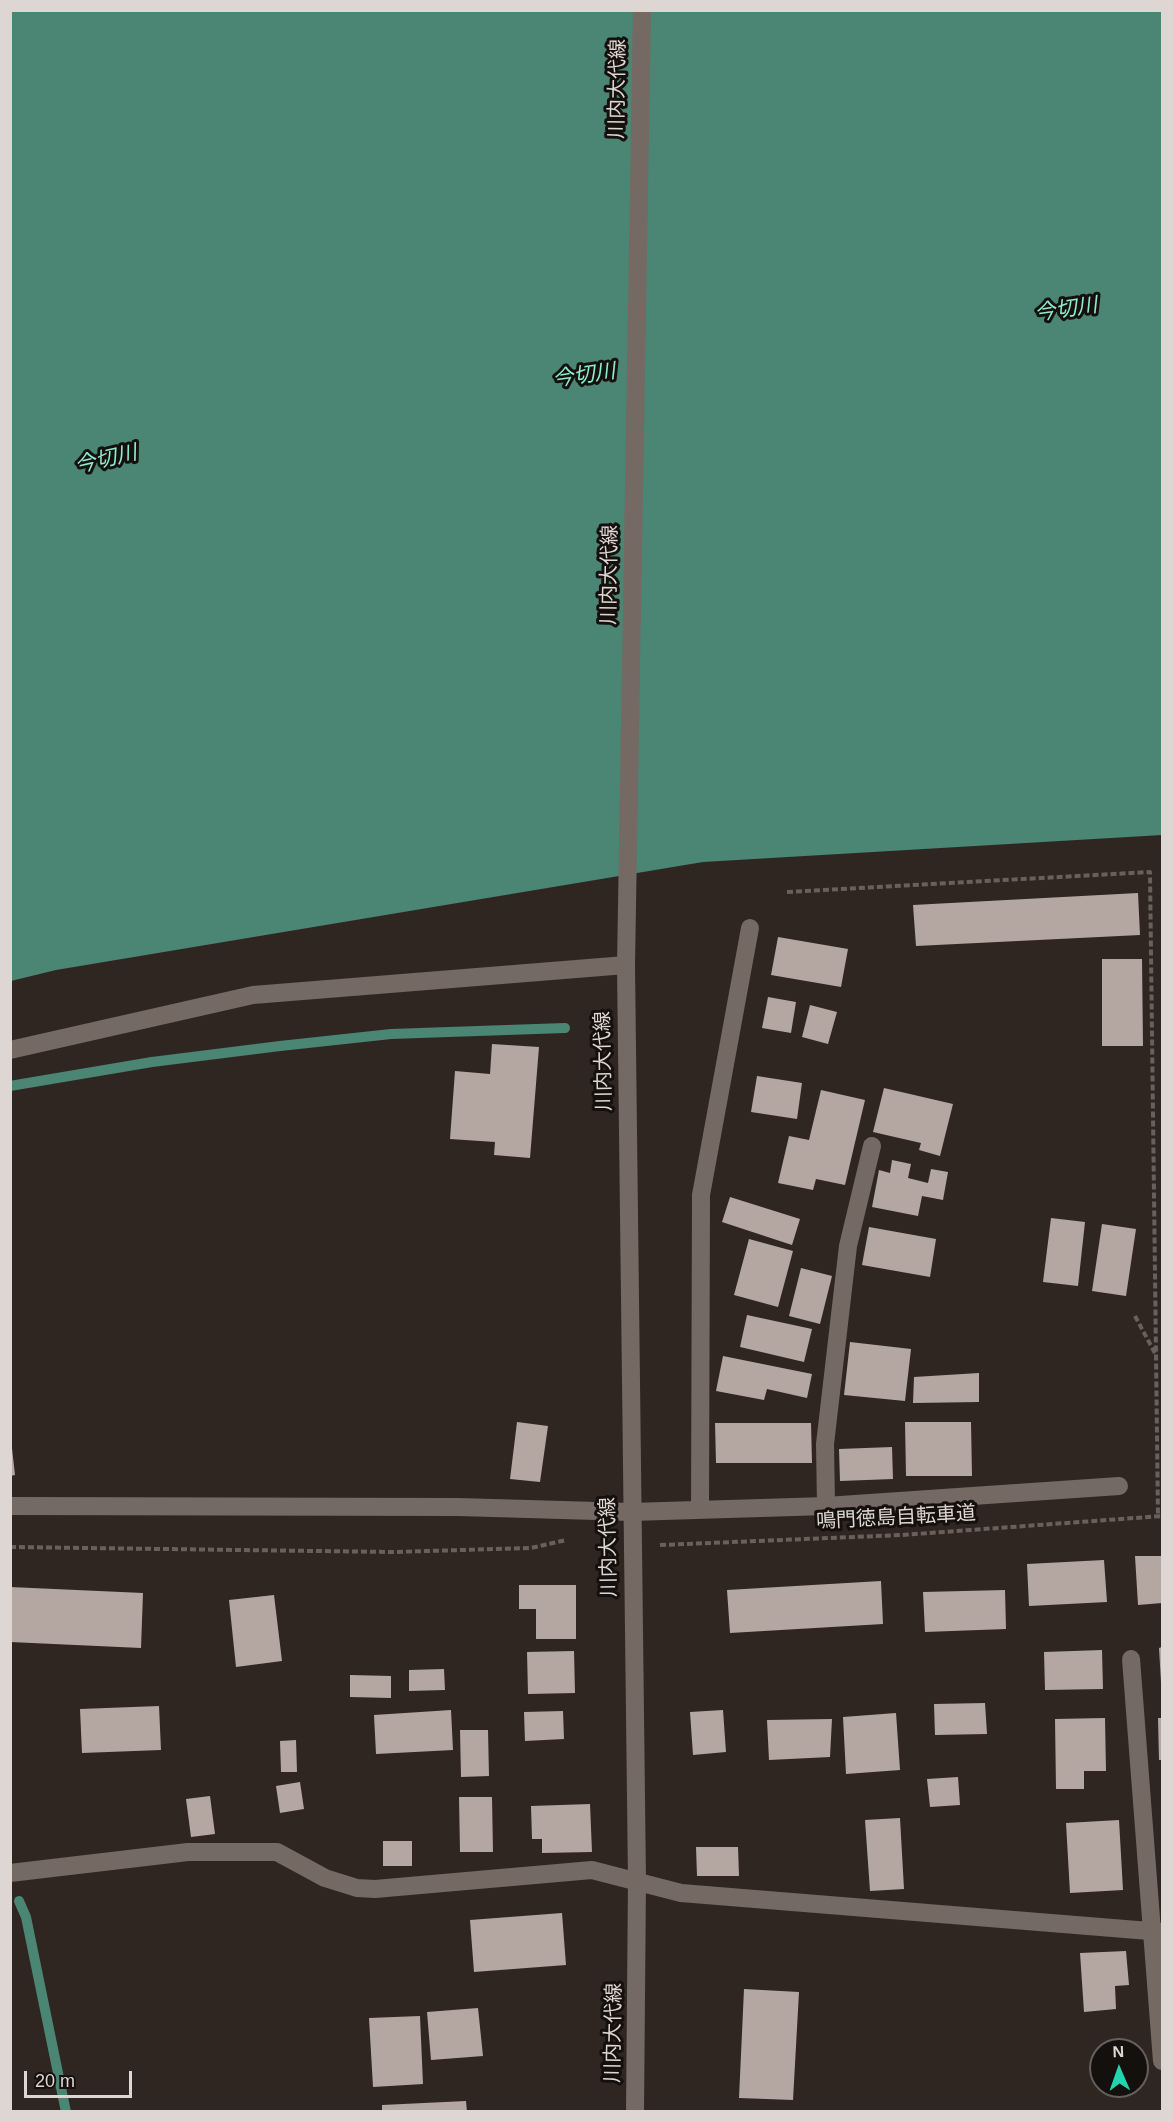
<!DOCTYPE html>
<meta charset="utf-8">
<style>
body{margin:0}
#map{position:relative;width:1173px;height:2122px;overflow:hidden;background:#302621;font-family:Arial,sans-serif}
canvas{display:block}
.frame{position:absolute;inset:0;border:12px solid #ddd6d3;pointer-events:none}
.north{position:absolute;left:1089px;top:2038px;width:60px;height:60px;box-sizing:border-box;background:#14100e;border:2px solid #645f5d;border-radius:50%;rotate:358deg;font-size:16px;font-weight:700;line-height:24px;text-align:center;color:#ddd6d3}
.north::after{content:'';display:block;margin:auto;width:21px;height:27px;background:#22d5af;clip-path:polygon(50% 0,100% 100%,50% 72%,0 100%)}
.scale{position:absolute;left:24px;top:2071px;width:108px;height:27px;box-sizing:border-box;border:3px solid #ddd6d3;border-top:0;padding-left:8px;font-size:18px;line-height:21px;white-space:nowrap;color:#ddd6d3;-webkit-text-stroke:4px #14100e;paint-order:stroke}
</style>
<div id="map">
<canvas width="1173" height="2122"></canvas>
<div class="frame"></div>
<div class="north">N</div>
<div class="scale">20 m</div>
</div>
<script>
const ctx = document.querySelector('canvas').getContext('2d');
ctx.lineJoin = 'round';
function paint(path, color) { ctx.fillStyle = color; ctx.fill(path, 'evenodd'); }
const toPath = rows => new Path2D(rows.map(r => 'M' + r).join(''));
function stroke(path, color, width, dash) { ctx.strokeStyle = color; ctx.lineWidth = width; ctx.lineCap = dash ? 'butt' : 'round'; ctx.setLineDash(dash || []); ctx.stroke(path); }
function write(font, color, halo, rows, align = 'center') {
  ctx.font = font + ' Arial,"Noto Sans JP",sans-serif'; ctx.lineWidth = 6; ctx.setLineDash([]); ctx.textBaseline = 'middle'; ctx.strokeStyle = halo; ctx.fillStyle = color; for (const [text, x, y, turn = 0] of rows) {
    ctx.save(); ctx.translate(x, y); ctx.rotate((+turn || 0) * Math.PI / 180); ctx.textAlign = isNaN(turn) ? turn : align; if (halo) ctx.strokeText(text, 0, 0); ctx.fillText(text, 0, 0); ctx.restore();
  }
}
paint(toPath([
 [11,11,1162,11,1162,835,703,862,56,970,11,981]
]), '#4b8574');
stroke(toPath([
 [10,1086,152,1062,280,1046,391,1034,565,1028],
 [19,1901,26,1917,66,2112]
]), '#4b8574', 10);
paint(toPath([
 [1138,893,1140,935,916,946,913,905],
 [778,937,848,949,841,987,771,975],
 [1102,959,1142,959,1143,1046,1102,1046],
 [768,997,796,1002,791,1033,762,1028],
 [810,1005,837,1012,828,1044,802,1037],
 [492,1044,539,1047,530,1158,494,1155,495,1142,450,1139,455,1071,490,1074],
 [757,1076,802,1083,797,1119,751,1112],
 [884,1088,953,1104,940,1156,919,1150,921,1143,873,1132],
 [821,1090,865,1100,845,1185,816,1179,813,1190,778,1183,789,1136,809,1140],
 [892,1160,911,1164,908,1178,928,1183,931,1169,948,1172,943,1200,922,1196,918,1216,872,1207,879,1170,890,1173],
 [730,1197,800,1219,792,1245,722,1222],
 [1051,1218,1085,1222,1078,1286,1043,1282],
 [1102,1224,1136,1229,1126,1296,1092,1291],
 [869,1227,936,1239,930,1277,862,1265],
 [749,1239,793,1251,778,1307,734,1295],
 [801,1268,832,1276,820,1324,789,1316],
 [747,1315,812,1329,804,1362,740,1347],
 [850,1342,911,1349,905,1401,844,1395],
 [723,1356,812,1374,807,1398,767,1389,764,1400,716,1391],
 [979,1373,979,1402,913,1403,914,1377],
 [517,1422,548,1426,540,1482,510,1479],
 [905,1422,971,1422,972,1476,906,1476],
 [715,1423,811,1423,812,1463,716,1463],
 [10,1430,15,1475,10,1476],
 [892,1447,893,1479,840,1481,839,1449],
 [1135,1556,1162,1556,1162,1603,1138,1605],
 [1104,1560,1107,1602,1029,1606,1027,1564],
 [881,1581,883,1624,730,1633,727,1590],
 [519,1585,576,1585,576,1639,536,1639,536,1609,519,1609],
 [10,1587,143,1593,141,1648,10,1642],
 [1005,1590,1006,1629,925,1632,923,1592],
 [274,1595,282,1661,236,1667,229,1600],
 [1162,1647,1162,1682,1161,1682,1159,1648],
 [1102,1650,1103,1689,1045,1690,1044,1652],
 [574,1651,575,1693,528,1694,527,1652],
 [444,1669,445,1690,409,1691,409,1670],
 [350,1675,391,1676,391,1698,350,1697],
 [985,1703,987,1734,935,1735,934,1704],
 [159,1706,161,1750,82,1753,80,1709],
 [451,1710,453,1750,376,1754,374,1715],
 [723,1710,726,1752,693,1755,690,1712],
 [563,1711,564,1739,525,1741,524,1712],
 [896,1713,900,1770,846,1774,843,1717],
 [1105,1718,1106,1771,1084,1771,1084,1789,1056,1789,1055,1719],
 [1158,1718,1162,1718,1162,1760,1159,1760],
 [832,1719,830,1757,769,1760,767,1720],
 [460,1730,488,1730,489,1776,461,1777],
 [296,1740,297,1772,281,1772,280,1741],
 [958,1777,960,1805,930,1807,927,1779],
 [300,1782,304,1809,280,1813,276,1786],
 [210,1796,215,1834,191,1837,186,1799],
 [459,1797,492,1797,493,1852,460,1852],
 [590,1804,592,1852,542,1853,542,1839,532,1839,531,1806],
 [900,1818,904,1889,870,1891,865,1820],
 [1119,1820,1123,1890,1070,1893,1066,1823],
 [383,1841,412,1841,412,1866,383,1866],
 [696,1847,738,1847,739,1876,697,1876],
 [562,1913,566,1965,474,1972,470,1920],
 [1126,1951,1129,1985,1115,1986,1116,2009,1084,2012,1080,1953],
 [744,1989,799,1992,793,2100,739,2098],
 [478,2008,483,2056,431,2060,427,2012],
 [420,2016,423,2084,373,2087,369,2018],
 [466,2101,467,2112,382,2112,382,2105]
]), '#b4a7a1');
stroke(toPath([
 [787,892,1150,872,1158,1516],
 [1135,1316,1156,1355],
 [660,1545,902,1535,1162,1516],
 [10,1547,393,1552,531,1548,566,1540]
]), '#69605b', 4, [6, 3]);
stroke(toPath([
 [10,1050,253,995,626,965],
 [826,1506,825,1444,848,1246,872,1146]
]), '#756963', 18);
stroke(toPath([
 [10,1506,458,1507,631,1512,826,1506,1119,1486],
 [700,1510,701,1195,750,928],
 [1131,1659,1162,2061],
 [10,1873,188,1852,277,1852,325,1878,357,1888,375,1889,592,1870,681,1893,1162,1932]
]), '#756963', 18);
stroke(toPath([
 [635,2112,637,1881,626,965,642,10]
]), '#756963', 18);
write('20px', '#ddd6d3', '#14100e', [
 ["川内大代線",618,89,-89],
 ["川内大代線",610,575,-89],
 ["川内大代線",604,1061,-91],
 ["鳴門徳島自転車道",896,1518,-3],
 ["川内大代線",609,1547,-91],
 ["川内大代線",614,2033,-89]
]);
write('italic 21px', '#90ecd1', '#14100e', [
 ["今切川",1066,310,-8],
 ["今切川",584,376,-8],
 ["今切川",106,460,-13]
]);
</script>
